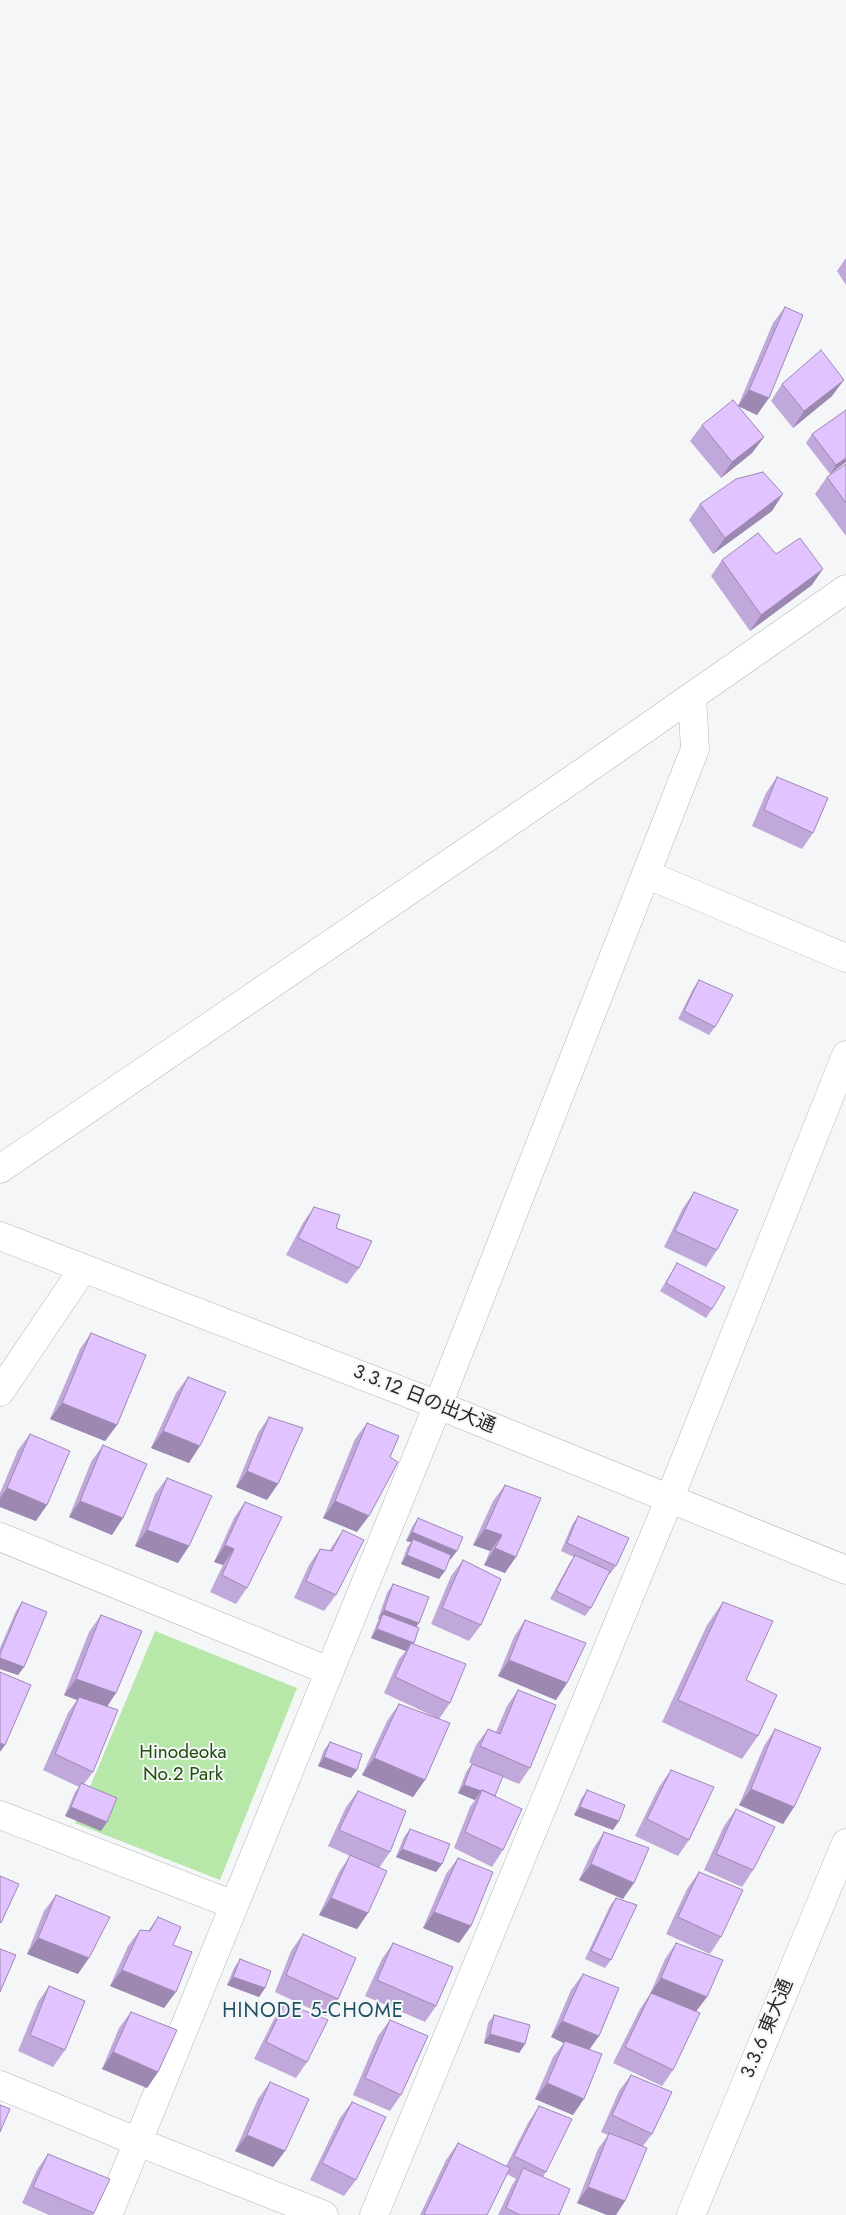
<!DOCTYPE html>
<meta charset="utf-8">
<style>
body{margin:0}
canvas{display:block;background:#f4f6f8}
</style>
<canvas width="846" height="2215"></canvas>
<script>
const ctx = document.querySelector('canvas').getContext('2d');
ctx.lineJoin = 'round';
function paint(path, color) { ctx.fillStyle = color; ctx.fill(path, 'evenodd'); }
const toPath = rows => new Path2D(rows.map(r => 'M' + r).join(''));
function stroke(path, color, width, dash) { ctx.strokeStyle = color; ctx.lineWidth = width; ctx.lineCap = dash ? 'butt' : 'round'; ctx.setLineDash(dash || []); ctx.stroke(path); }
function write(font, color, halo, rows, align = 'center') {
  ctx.font = font + ' Jost,"Noto Sans JP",sans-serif'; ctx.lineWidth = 4; ctx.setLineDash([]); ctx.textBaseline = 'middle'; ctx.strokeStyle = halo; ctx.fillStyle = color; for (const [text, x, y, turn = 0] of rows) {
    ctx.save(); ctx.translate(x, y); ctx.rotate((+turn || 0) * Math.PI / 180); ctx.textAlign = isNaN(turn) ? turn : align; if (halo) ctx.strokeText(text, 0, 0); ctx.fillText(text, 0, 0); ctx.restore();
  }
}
paint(toPath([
 [155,1631,297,1688,220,1880,75,1823]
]), '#b8e7aa');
const minor = toPath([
 [646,874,846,958],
 [0,1169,576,777,846,589],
 [0,1236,438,1405,846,1570],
 [0,1392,83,1269],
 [0,1537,329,1671],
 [0,1815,234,1905],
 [0,2085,138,2142,324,2215],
 [108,2215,438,1405,695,749,692,697],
 [374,2215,669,1500,846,1055],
 [691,2215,846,1843]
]);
stroke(minor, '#b5b7b9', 29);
stroke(minor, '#fff', 28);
paint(toPath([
 [846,258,846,285,837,271],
 [785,307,757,415,738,406,773,323],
 [782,384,832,396,793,428,771,401],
 [846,410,846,462,830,474,806,443,812,434],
 [702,425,764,437,752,453,721,478,690,441],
 [846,464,846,536,815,494,827,477],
 [700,504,772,511,713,554,689,520],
 [776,554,812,585,750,631,711,576,722,560],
 [777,777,813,833,802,849,752,826,766,793],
 [699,980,715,1027,709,1035,678,1019,693,989],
 [694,1192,717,1250,706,1267,664,1247,683,1208],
 [314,1207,336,1228,359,1268,347,1284,286,1255,303,1223],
 [677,1263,712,1309,706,1318,660,1291],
 [91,1333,117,1425,105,1441,50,1419,80,1349],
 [188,1377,189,1463,151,1448,176,1393],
 [269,1417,267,1500,236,1487,258,1433],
 [367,1423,357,1532,323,1518,355,1439],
 [30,1434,36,1521,0,1507,0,1493,18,1450],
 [103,1445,112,1535,69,1517,91,1462],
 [167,1478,189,1546,178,1563,135,1546,155,1494],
 [505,1485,505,1573,484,1565,490,1551,473,1545,493,1501],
 [245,1502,247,1588,236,1604,210,1592,223,1565,214,1562,234,1518],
 [578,1516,616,1566,610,1574,609,1574,591,1608,585,1616,550,1599,569,1564,574,1557,561,1551,572,1525],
 [418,1518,451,1559,450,1559,439,1579,401,1564,407,1548,411,1542,406,1541,412,1527],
 [343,1530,336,1595,324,1611,294,1598,309,1565,320,1549,329,1551],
 [463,1560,481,1625,469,1641,431,1624,451,1576],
 [393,1584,417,1627,413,1644,450,1703,439,1719,425,1780,413,1797,362,1775,387,1721,399,1704,437,1718,384,1693,399,1659,406,1651,371,1638,377,1623,379,1619,378,1619,387,1593],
 [22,1602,24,1667,18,1675,0,1669,0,1648,16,1611],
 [723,1602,746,1680,758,1736,742,1759,662,1722,707,1625],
 [101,1615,107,1706,93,1772,84,1784,101,1831,65,1816,75,1792,79,1787,43,1770,68,1713,77,1700,64,1695,89,1632],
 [525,1620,567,1683,556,1700,498,1676,514,1637],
 [518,1690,530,1768,519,1784,502,1777,494,1796,503,1850,492,1867,454,1848,470,1807,475,1800,458,1793,466,1772,472,1764,469,1762,476,1745,488,1729,496,1732,507,1706],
 [775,1729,794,1807,783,1824,739,1805,764,1746],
 [330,1742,357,1770,351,1778,318,1766,324,1750],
 [671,1770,689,1840,678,1856,635,1836,659,1787],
 [587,1790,613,1830,574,1815,581,1799],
 [358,1791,390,1852,379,1868,368,1913,357,1929,319,1915,339,1872,350,1856,328,1846,346,1807],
 [736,1809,753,1870,742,1887,704,1870,724,1826],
 [410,1829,442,1864,436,1872,396,1857,404,1837],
 [604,1832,623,1899,579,1880,593,1849],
 [458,1858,471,1926,459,1943,423,1928,446,1874],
 [699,1872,721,1937,710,1954,666,1934,687,1889],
 [56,1895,78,1974,27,1954,44,1911],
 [616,1898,611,1960,605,1968,585,1959,610,1906],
 [158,1917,164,2008,110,1986,128,1946,140,1930,148,1931],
 [303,1934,338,1999,326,2016,275,1992,291,1951],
 [393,1943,436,2006,425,2022,365,1996,382,1959],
 [676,1943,696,2012,673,2070,662,2086,613,2063,640,2009,650,1994,665,1959],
 [240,1959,265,1988,259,1997,227,1985,234,1968],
 [583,1974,589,2050,573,2115,535,2099,553,2057,564,2043,551,2037,571,1990],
 [49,1986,65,2050,53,2067,18,2051,38,2002],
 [285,2003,307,2062,296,2078,254,2059,274,2019],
 [131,2012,158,2072,147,2088,102,2069,119,2028],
 [494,2015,525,2044,519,2053,484,2043,488,2023],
 [390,2020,401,2095,390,2111,353,2095,378,2036],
 [631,2075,652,2134,643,2146,625,2201,616,2215,607,2215,577,2203,598,2149,608,2135,601,2132,619,2091],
 [270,2082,285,2151,273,2167,235,2151,258,2099],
 [352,2102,356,2180,344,2196,310,2180,340,2118],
 [539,2106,546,2172,543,2177,559,2215,498,2215,512,2185,516,2179,507,2174,487,2215,420,2215,446,2160,458,2143,506,2166,528,2123],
 [48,2154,94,2213,93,2215,49,2215,22,2203,37,2170]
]), '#c1a8db');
paint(toPath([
 [844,380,832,396,793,428,804,411],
 [749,390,769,398,757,415,738,406],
 [764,437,752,453,721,478,732,462],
 [846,458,846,462,830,474,836,465],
 [783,494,772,511,713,554,725,538],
 [823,569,812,585,750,631,761,615],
 [62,1403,117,1425,105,1441,50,1419],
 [163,1431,200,1446,189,1463,151,1448],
 [247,1471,278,1484,267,1500,236,1487],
 [7,1488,47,1505,36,1521,0,1507,0,1498],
 [80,1501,123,1518,112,1535,69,1517],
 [335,1501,369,1516,357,1532,323,1518],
 [485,1529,502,1535,490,1551,473,1545],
 [147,1530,189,1546,178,1563,135,1546],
 [412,1532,457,1551,451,1559,412,1543,413,1539,411,1542,406,1541],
 [225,1545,234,1549,223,1565,214,1562],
 [495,1548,516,1557,505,1573,484,1565],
 [407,1555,445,1571,439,1579,401,1564],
 [384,1610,419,1623,413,1632,383,1614,379,1619,378,1619],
 [377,1629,414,1643,408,1651,411,1643,406,1651,371,1638],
 [0,1658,24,1667,18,1675,0,1669],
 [509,1660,567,1683,556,1700,498,1676],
 [76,1679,116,1693,105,1710,79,1697,77,1700,64,1695],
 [0,1743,5,1745,0,1752],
 [324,1757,357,1770,351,1778,318,1766],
 [374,1758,425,1780,413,1797,362,1775],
 [464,1785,481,1791,475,1800,458,1793],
 [751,1789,794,1807,783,1824,739,1805],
 [71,1807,107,1822,101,1831,65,1816],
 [580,1807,619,1821,613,1830,574,1815],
 [402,1849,442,1864,436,1872,396,1857],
 [591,1864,634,1883,623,1899,579,1880],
 [331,1898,368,1913,357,1929,319,1915],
 [434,1912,471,1926,459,1943,423,1928],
 [38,1938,89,1958,78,1974,27,1954],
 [122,1970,176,1992,164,2008,110,1986],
 [233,1977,265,1988,259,1997,227,1985],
 [661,1978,707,1997,695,2013,650,1994],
 [562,2021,599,2036,587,2053,565,2041,564,2043,551,2037],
 [490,2034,525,2044,519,2053,484,2043],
 [113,2052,158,2072,147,2088,102,2069],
 [547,2083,584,2099,573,2115,535,2099],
 [247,2135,285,2151,273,2167,235,2151],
 [588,2187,625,2201,616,2215,607,2215,577,2203]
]), '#9d88b2');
const building = toPath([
 [785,307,803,315,769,398,749,390,785,307],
 [821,350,844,380,804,411,782,384,821,350],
 [733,400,764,437,732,462,702,425,733,400],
 [846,410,846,458,836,465,812,434,846,410],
 [846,464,846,503,827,477,846,464],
 [763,472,783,494,725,538,700,504,736,479,763,472],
 [758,533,776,554,800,538,823,569,761,615,722,560,758,533],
 [777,777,828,798,813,833,764,810,777,777],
 [699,980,733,995,715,1027,684,1011,699,980],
 [694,1192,738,1210,717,1250,675,1231,694,1192],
 [314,1207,340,1215,336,1228,372,1241,359,1268,298,1238,314,1207],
 [677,1263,725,1287,712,1309,666,1283,677,1263],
 [91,1333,146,1355,117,1425,62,1403,91,1333],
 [188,1377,226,1392,200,1446,163,1431,188,1377],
 [269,1417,303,1428,278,1484,247,1471,269,1417],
 [367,1423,399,1436,390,1457,398,1462,369,1516,335,1501,367,1423],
 [30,1434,70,1451,47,1505,7,1488,30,1434],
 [103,1445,147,1464,123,1518,80,1501,103,1445],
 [167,1478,212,1496,189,1546,147,1530,167,1478],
 [505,1485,541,1498,516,1557,495,1548,502,1535,485,1529,505,1485],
 [245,1502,282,1517,247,1588,222,1575,234,1549,225,1545,245,1502],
 [578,1516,629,1538,616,1566,567,1543,578,1516],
 [418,1518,463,1537,457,1551,412,1532,418,1518],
 [343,1530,364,1540,336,1595,306,1581,320,1549,332,1551,343,1530],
 [413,1539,451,1555,445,1571,407,1555,413,1539],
 [575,1555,610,1571,591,1608,556,1591,575,1555],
 [463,1560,501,1579,481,1625,442,1608,463,1560],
 [393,1584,429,1597,419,1623,384,1610,393,1584],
 [22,1602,47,1612,24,1667,0,1658,0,1654,22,1602],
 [723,1602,773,1621,746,1680,777,1695,758,1736,678,1700,723,1602],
 [383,1614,419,1628,414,1643,377,1629,383,1614],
 [101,1615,142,1631,116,1693,76,1679,101,1615],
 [525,1620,586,1643,567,1683,509,1660,525,1620],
 [411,1643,466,1664,450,1703,395,1677,411,1643],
 [0,1672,31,1685,5,1745,0,1743,0,1672],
 [518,1690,556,1705,530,1768,480,1746,488,1729,500,1734,518,1690],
 [79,1697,118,1710,93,1772,55,1754,79,1697],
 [399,1704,450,1723,425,1780,374,1758,399,1704],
 [775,1729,821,1748,794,1807,751,1789,775,1729],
 [330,1742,362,1754,357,1770,324,1757,330,1742],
 [472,1764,503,1776,495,1796,482,1790,481,1791,464,1785,472,1764],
 [671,1770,714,1787,689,1840,647,1819,671,1770],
 [81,1783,117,1798,107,1822,71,1807,81,1783],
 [482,1790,522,1809,503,1850,465,1832,482,1790],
 [587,1790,625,1805,619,1821,580,1807,587,1790],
 [358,1791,406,1811,390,1852,339,1830,358,1791],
 [736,1809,775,1827,753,1870,716,1854,736,1809],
 [410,1829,450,1844,442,1864,402,1849,410,1829],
 [604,1832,649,1848,634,1883,591,1864,604,1832],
 [350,1855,387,1871,368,1913,331,1898,350,1855],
 [458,1858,493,1872,471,1926,434,1912,458,1858],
 [699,1872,743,1890,721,1937,678,1917,699,1872],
 [0,1876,19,1884,1,1923,0,1922,0,1876],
 [56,1895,110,1917,89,1958,38,1938,56,1895],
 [616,1898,637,1905,611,1960,591,1951,616,1898],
 [158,1917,181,1927,173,1945,192,1952,176,1992,122,1970,140,1930,150,1931,158,1917],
 [303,1934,356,1958,338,1999,286,1975,303,1934],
 [393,1943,453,1967,436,2006,377,1980,393,1943],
 [676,1943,723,1960,707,1997,661,1978,676,1943],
 [0,1949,16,1955,0,1992,0,1949],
 [240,1959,271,1971,265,1988,233,1977,240,1959],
 [583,1974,619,1988,599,2036,562,2021,583,1974],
 [49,1986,85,2001,65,2050,30,2035,49,1986],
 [651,1993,700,2013,673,2070,625,2047,651,1993],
 [285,2003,328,2020,307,2062,266,2042,285,2003],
 [131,2012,177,2030,158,2072,113,2052,131,2012],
 [494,2015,530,2025,525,2044,490,2034,494,2015],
 [390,2020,428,2036,401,2095,365,2078,390,2020],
 [565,2041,602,2054,584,2099,547,2083,565,2041],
 [631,2075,672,2092,652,2134,612,2115,631,2075],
 [270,2082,309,2099,285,2151,247,2135,270,2082],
 [352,2102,386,2117,356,2180,322,2163,352,2102],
 [0,2105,10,2109,0,2132,0,2105],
 [539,2106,572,2119,546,2172,514,2156,539,2106],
 [609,2133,647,2148,625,2201,588,2187,609,2133],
 [458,2143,510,2168,487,2215,426,2215,424,2214,458,2143],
 [48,2154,110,2179,94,2213,33,2187,48,2154],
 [523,2168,570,2189,559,2215,520,2215,506,2208,523,2168]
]);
paint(building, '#e0c3ff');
stroke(building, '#9d88b2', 1);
write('19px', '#262728', '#f4f6f8', [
 ["3.3.12 日の出大通",424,1400,22],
 ["3.3.6 東大通",768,2029,-67]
]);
write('19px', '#1f5009', '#f4f6f8', [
 ["Hinodeoka",183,1753],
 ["No.2 Park",183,1775]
]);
ctx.letterSpacing = '1px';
write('20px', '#1d5161', '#f4f6f8', [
 ["HINODE 5-CHOME",313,2012]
]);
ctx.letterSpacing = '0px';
</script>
